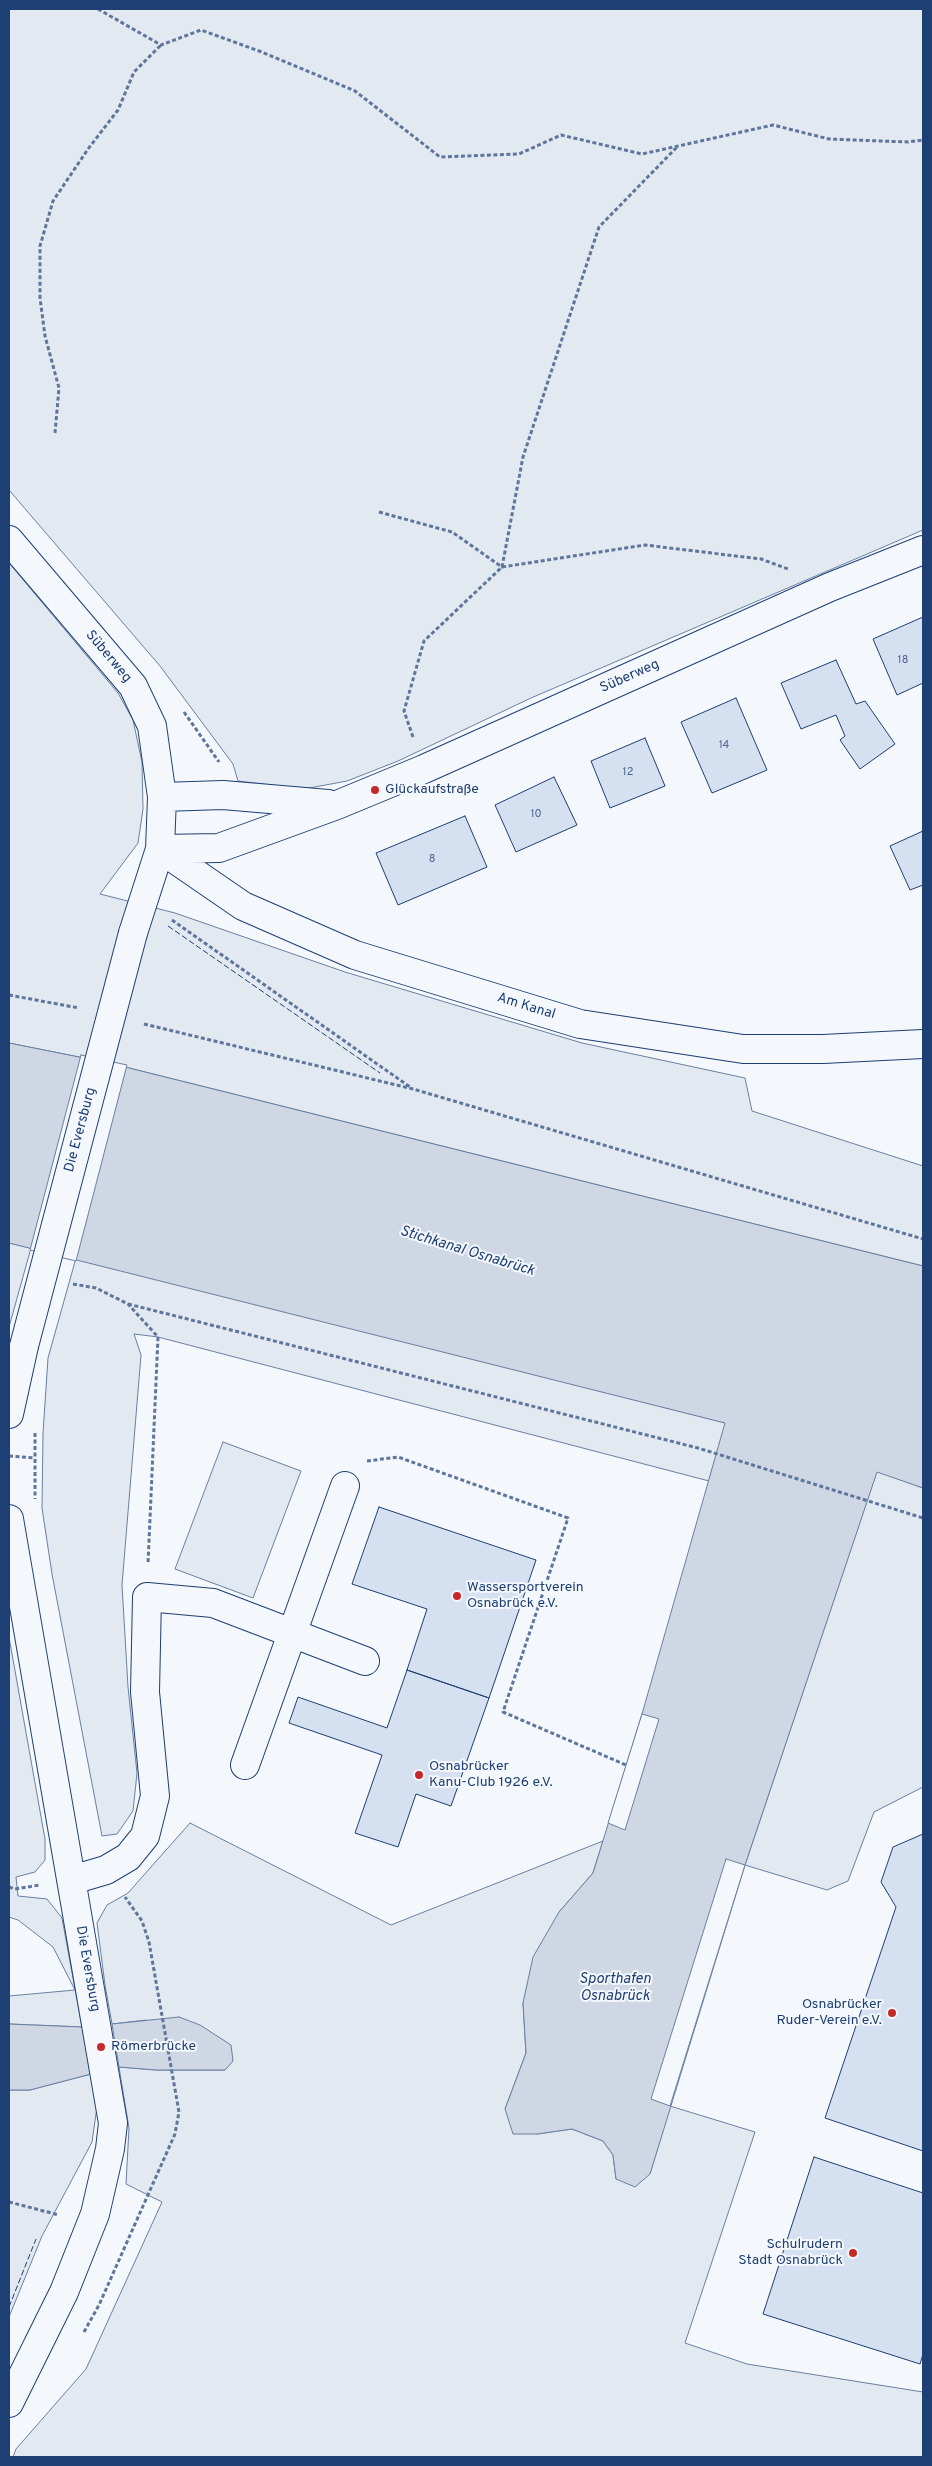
<!DOCTYPE html>
<meta charset="utf-8">
<style>
body{margin:0}
#map{position:relative;width:932px;height:2466px;overflow:hidden;background:#f4f7fb;font-family:Overpass,sans-serif}
canvas{display:block}
.frame{position:absolute;inset:0;border:10px solid #1d3f73;pointer-events:none}
</style>
<div id="map">
<canvas width="932" height="2466"></canvas>
<div class="frame"></div>
</div>
<script>
const ctx = document.querySelector('canvas').getContext('2d');
ctx.lineJoin = 'round';
function paint(path, color) { ctx.fillStyle = color; ctx.fill(path, 'evenodd'); }
const toPath = rows => new Path2D(rows.map(r => 'M' + r).join(''));
function stroke(path, color, width, dash) { ctx.strokeStyle = color; ctx.lineWidth = width; ctx.lineCap = dash ? 'butt' : 'round'; ctx.setLineDash(dash || []); ctx.stroke(path); }
function write(font, color, halo, rows, align = 'center') {
  ctx.font = font + ' Overpass,sans-serif'; ctx.lineWidth = 4; ctx.setLineDash([]); ctx.textBaseline = 'middle'; ctx.strokeStyle = halo; ctx.fillStyle = color; for (const [text, x, y, turn = 0] of rows) {
    ctx.save(); ctx.translate(x, y); ctx.rotate((+turn || 0) * Math.PI / 180); ctx.textAlign = isNaN(turn) ? turn : align; if (halo) ctx.strokeText(text, 0, 0); ctx.fillText(text, 0, 0); ctx.restore();
  }
}
const green = toPath([
 [9,9,923,9,923,530,531,698,398,761,347,781,304,789,238,781,233,764,160,666,9,490,9,9],
 [9,563,118,693,133,720,142,762,143,809,138,843,100,894,175,913,345,972,582,1043,745,1078,752,1111,923,1166,923,1266,109,1063,9,1043,9,563],
 [9,1243,31,1248,9,1327,9,1243],
 [76,1258,726,1423,709,1481,158,1337,134,1334,141,1355,122,1585,128,1687,137,1773,133,1811,117,1834,102,1836,52,1574,42,1508,43,1433,48,1358,76,1258],
 [223,1442,301,1471,253,1598,175,1569,223,1442],
 [877,1471,923,1488,923,1787,874,1812,848,1881,827,1890,745,1865,877,1471],
 [9,1637,45,1839,45,1860,35,1872,16,1877,18,1896,47,1899,62,1918,82,2027,9,2024,9,1996,75,1990,53,1947,18,1920,9,1917,9,1637],
 [190,1823,391,1925,603,1841,593,1873,559,1912,523,2003,526,2053,505,2109,537,2134,572,2129,603,2141,613,2155,616,2179,650,2174,670,2106,755,2132,685,2343,747,2364,923,2392,923,2457,13,2457,16,2449,86,2369,162,2202,126,2184,129,2128,119,2067,156,2070,225,2070,146,2020,112,2024,105,1985,97,1923,107,1905,128,1893,190,1823],
 [91,2074,97,2107,92,2142,42,2236,9,2317,9,2090,30,2090,91,2074]
]);
paint(green, '#e3e9f0');
stroke(green, '#687fa3', 1);
const water = toPath([
 [9,1043,109,1063,923,1266,923,1488,877,1472,745,1865,650,2174,635,2187,616,2179,613,2155,603,2141,572,2129,537,2134,513,2134,505,2109,526,2053,523,2003,533,1957,559,1912,593,1873,642,1714,725,1423,9,1243,9,1043],
 [179,2017,200,2025,231,2045,233,2061,225,2070,156,2070,119,2067,112,2024,179,2017],
 [9,2024,82,2027,91,2074,30,2090,9,2090,9,2024]
]);
paint(water, '#cfd7e4');
stroke(water, '#687fa3', 1);
const pier = toPath([
 [81,1055,127,1065,76,1261,30,1250,81,1055],
 [642,1714,659,1719,625,1830,608,1823,642,1714],
 [726,1859,745,1865,670,2106,651,2099,726,1859]
]);
paint(pier, '#f4f7fb');
stroke(pier, '#687fa3', 1);
const building = toPath([
 [923,617,923,683,897,695,873,639,923,617],
 [836,660,856,704,865,701,895,744,860,769,840,740,845,736,836,715,801,729,781,683,836,660],
 [736,698,767,770,712,793,681,722,736,698],
 [645,738,665,786,610,808,591,761,645,738],
 [554,777,577,825,516,852,495,805,554,777],
 [465,816,487,867,398,905,376,853,465,816],
 [923,831,923,885,910,890,890,846,923,831],
 [379,1507,536,1560,489,1698,407,1670,427,1609,352,1584,379,1507],
 [407,1670,489,1698,451,1806,416,1794,398,1847,355,1833,382,1755,289,1723,298,1697,387,1728,407,1670],
 [923,1834,923,2151,825,2118,896,1907,881,1882,893,1847,923,1834],
 [814,2157,923,2193,923,2354,920,2364,763,2314,814,2157]
]);
paint(building, '#d5e0f0');
stroke(building, '#1d3f73', 1);
const minor = toPath([
 [9,540,133,686,152,726,162,797,160,849,133,933],
 [162,797,223,795,328,804],
 [160,849,219,848,337,805,424,769,830,587,923,550],
 [160,849,243,906,355,955,580,1024,743,1049,823,1049,923,1044],
 [9,1414,24,1346],
 [9,1519,113,2123,110,2149,95,2214,64,2292,9,2403],
 [245,1765,345,1486],
 [72,1880,106,1870,128,1857,145,1836,155,1796,145,1692,147,1597,213,1603,365,1661]
]);
stroke(minor, '#1d3f73', 30);
stroke(toPath([
 [98,9,161,45,201,30,259,51,355,91,440,157,519,154,561,135,642,154,773,125,829,139,908,142,923,140],
 [55,433,59,388,45,336,40,298,40,246,53,201,88,149,118,110,134,72,161,45],
 [379,512,452,532,502,567,523,457,599,227,677,147],
 [184,712,219,762],
 [413,737,404,711,424,641,502,567,645,545,761,559,788,569],
 [172,920,410,1087],
 [9,995,79,1008],
 [144,1024,413,1089,923,1239],
 [73,1284,96,1288,128,1304,158,1337,148,1564],
 [128,1304,698,1448,923,1518],
 [35,1433,35,1499],
 [9,1456,35,1458],
 [367,1461,398,1457,568,1518,503,1712,626,1765],
 [9,1887,15,1889,40,1885],
 [9,2202,59,2215],
 [84,2332,99,2305,175,2134,179,2112,149,1942,142,1921,125,1897]
]), '#5e769c', 3, [4, 2.5]);
stroke(minor, '#f4f7fb', 28);
const minorBridge = toPath([
 [24,1346,133,933]
]);
stroke(minorBridge, '#1d3f73', 30, []);
stroke(minorBridge, '#f4f7fb', 28);
stroke(toPath([
 [168,926,380,1073],
 [9,2307,36,2239]
]), '#1d3f73', 1, [6, 2.5]);
stroke(toPath([
 [9,2456,13,2457]
]), '#c62828', 1, [18, 4, 2.5, 4]);
for (const [x, y, r, color] of [
 [375,790,5,"#c62828"],
 [457,1596,5,"#c62828"],
 [419,1775,5,"#c62828"],
 [892,2013,5,"#c62828"],
 [101,2047,5,"#c62828"],
 [853,2253,5,"#c62828"]
]) { const dot = new Path2D(); dot.arc(x, y, r, 0, 2 * Math.PI); ctx.fillStyle = color; ctx.fill(dot); stroke(dot, '#f4f7fb', 2); }
write('11px', '#4b6792', null, [
 ["18",903,661],
 ["14",724,746],
 ["12",628,773],
 ["10",536,815],
 ["8",432,860]
]);
write('14px', '#1d3f73', '#f4f7fb', [
 ["Süberweg",108,657,50],
 ["Süberweg",630,677,-24],
 ["Am Kanal",526,1007,17],
 ["Die Eversburg",81,1130,-75],
 ["Die Eversburg",87,1969,80]
]);
write('14px', '#1d3f73', '#f4f7fb', [
 ["Glückaufstraße",385,790],
 ["Wassersportverein",467,1588],
 ["Osnabrück e.V.",467,1604],
 ["Osnabrücker",429,1767],
 ["Kanu-Club 1926 e.V.",429,1783],
 ["Osnabrücker",882,2005,"right"],
 ["Ruder-Verein e.V.",882,2021,"right"],
 ["Römerbrücke",111,2047],
 ["Schulrudern",843,2245,"right"],
 ["Stadt Osnabrück",843,2261,"right"]
], 'left');
write('italic 15px', '#1d3f73', '#f4f7fb', [
 ["Stichkanal Osnabrück",467,1252,17],
 ["Sporthafen",615,1980],
 ["Osnabrück",615,1997]
]);
</script>
